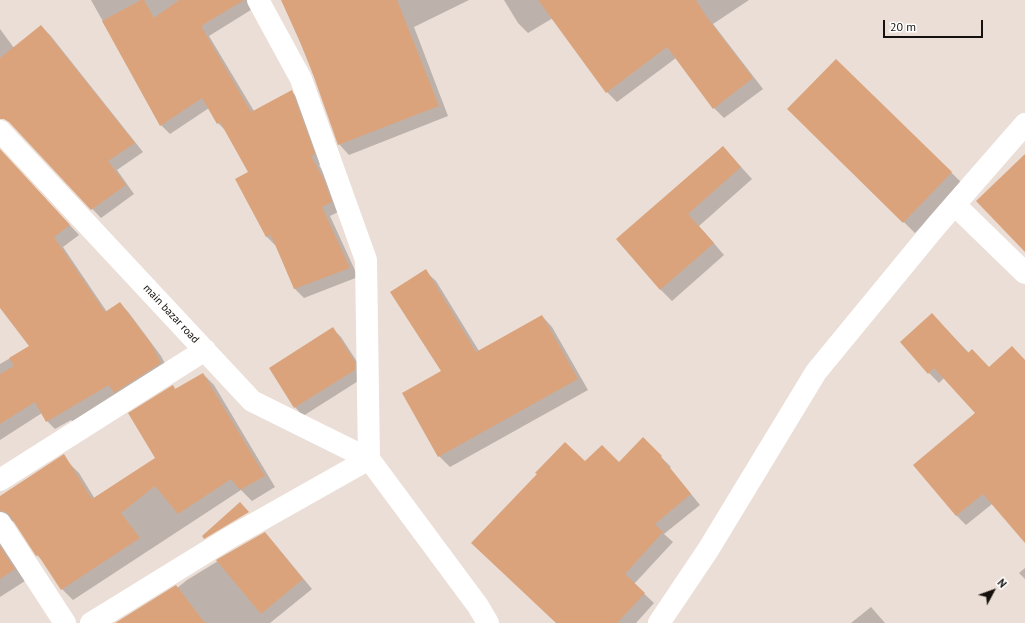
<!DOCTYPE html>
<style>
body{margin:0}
#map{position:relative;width:1025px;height:623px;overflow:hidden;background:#ebded6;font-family:"PT Sans",sans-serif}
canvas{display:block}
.north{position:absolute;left:973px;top:571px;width:40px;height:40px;-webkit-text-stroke:3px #fff;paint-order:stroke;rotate:49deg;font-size:11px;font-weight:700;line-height:16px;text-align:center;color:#15110e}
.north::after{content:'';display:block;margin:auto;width:14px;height:18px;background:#15110e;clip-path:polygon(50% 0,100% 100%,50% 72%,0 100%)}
.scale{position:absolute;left:883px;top:20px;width:100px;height:18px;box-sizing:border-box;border:2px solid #15110e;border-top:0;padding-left:5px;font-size:12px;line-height:14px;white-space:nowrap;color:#15110e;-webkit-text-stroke:3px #fff;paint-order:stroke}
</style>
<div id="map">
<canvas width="1025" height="623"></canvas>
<div class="north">N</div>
<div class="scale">20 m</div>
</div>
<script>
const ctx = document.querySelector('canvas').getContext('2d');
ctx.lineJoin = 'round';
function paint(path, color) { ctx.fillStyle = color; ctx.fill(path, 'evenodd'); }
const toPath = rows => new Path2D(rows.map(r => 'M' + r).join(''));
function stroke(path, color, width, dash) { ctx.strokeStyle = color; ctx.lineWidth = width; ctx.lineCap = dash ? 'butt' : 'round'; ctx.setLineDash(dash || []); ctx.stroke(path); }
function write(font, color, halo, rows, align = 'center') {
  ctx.font = font + ' "PT Sans",sans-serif'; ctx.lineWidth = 3.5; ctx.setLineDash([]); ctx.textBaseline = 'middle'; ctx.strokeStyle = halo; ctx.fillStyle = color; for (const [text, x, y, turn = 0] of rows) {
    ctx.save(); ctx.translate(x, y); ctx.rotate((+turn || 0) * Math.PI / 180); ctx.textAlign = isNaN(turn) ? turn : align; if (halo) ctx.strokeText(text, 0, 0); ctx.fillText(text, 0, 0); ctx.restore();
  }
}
paint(toPath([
 [91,0,259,0,254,8,209,36,254,111,291,91,300,100,323,163,319,165,333,190,340,211,330,216,358,277,304,298,295,289,276,246,267,237,236,179,249,172,227,132,218,123,209,108,170,134,161,125],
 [282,0,469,0,414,27,448,116,349,155,339,144,315,77],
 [504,0,749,0,713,24,763,89,724,118,714,108,676,58,617,102,607,92,553,18,528,33,518,23],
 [41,26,50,35,143,152,117,170,134,194,101,218,0,111,0,29,14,48],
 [836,60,963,184,915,233,789,109],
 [723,147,752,179,699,226,724,255,672,301,661,290,617,240],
 [0,150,79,235,63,247,107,312,120,303,129,313,161,356,170,373,73,422,71,420,55,429,46,420,42,413,0,440,0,364,31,346,0,307],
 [425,271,436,281,479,351,542,316,552,327,588,390,450,467,439,456,443,372],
 [932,314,969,353,989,368,1025,360,1025,541,992,504,966,525,956,515,977,413,944,378,939,383,929,373],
 [333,329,341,337,363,371,363,378,303,416,295,407],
 [203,374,214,385,275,487,252,501,241,490,73,600,62,589,45,563,37,555,15,522,11,521,0,528,0,507,68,462,79,473,95,499,157,459,173,386,176,390],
 [643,439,671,467,670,468,700,505,664,534,673,542,634,584,654,603,636,623,557,623,585,463,619,463],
 [265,533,274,543,312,589,270,623,117,623,177,588,187,580,236,550],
 [0,541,25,581,0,597],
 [1025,568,1025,579,1019,573],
 [871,607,885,623,851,623]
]), '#0003');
paint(toPath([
 [141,0,144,0,154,18,179,0,244,0,201,26,251,112,292,90,315,154,311,156,324,180,332,202,322,207,350,268,294,289,271,235,266,237,235,179,248,172,220,122,217,124,202,98,160,126,102,21],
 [281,0,397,0,439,106,338,145,314,77,301,44],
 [538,0,696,0,706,16,753,78,713,109,667,47,606,93],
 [41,25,135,143,108,161,126,185,91,210,9,122,4,119,0,119,0,58],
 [836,59,952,172,903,223,787,109],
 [723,146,741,167,688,214,714,243,660,290,616,239],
 [0,149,70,225,54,237,105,312,120,302,152,345,161,363,114,393,109,385,46,422,35,402,0,424,0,374,14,366,9,358,29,346,0,308],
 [1025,154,1025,252,976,201],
 [426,269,476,352,542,315,578,379,438,457,402,393,441,371,390,292],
 [932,313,968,353,972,349,989,367,1012,346,1025,360,1025,543,983,494,956,516,913,465,975,413,934,368,928,374,900,342],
 [333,327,355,362,355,370,294,408,269,368],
 [203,373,265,476,240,490,231,479,178,514,155,486,121,513,140,538,61,590,38,555,36,556,10,516,6,512,0,511,0,496,64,454,92,499,155,458,128,413,173,385,175,389],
 [643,437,662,456,661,457,691,494,655,524,663,532,625,574,645,593,617,623,556,623,471,543,537,474,535,473,565,442,585,461,602,445,619,462],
 [240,502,249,512,204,539,202,536],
 [265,532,303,579,261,614,216,560],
 [0,546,15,569,0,579],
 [176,585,205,623,115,623]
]), '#daa37b');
stroke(toPath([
 [258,0,301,79,366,260,369,459,478,606,488,623],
 [0,131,252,401,369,459],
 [955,205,1025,273],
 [0,480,205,350],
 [0,523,65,623],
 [91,623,229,538,369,459],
 [659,623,708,550,816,372,936,226,1025,124]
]), '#fff', 22);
write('11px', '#15110e', '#fff', [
 ["main bazar road",171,314,47]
]);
</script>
